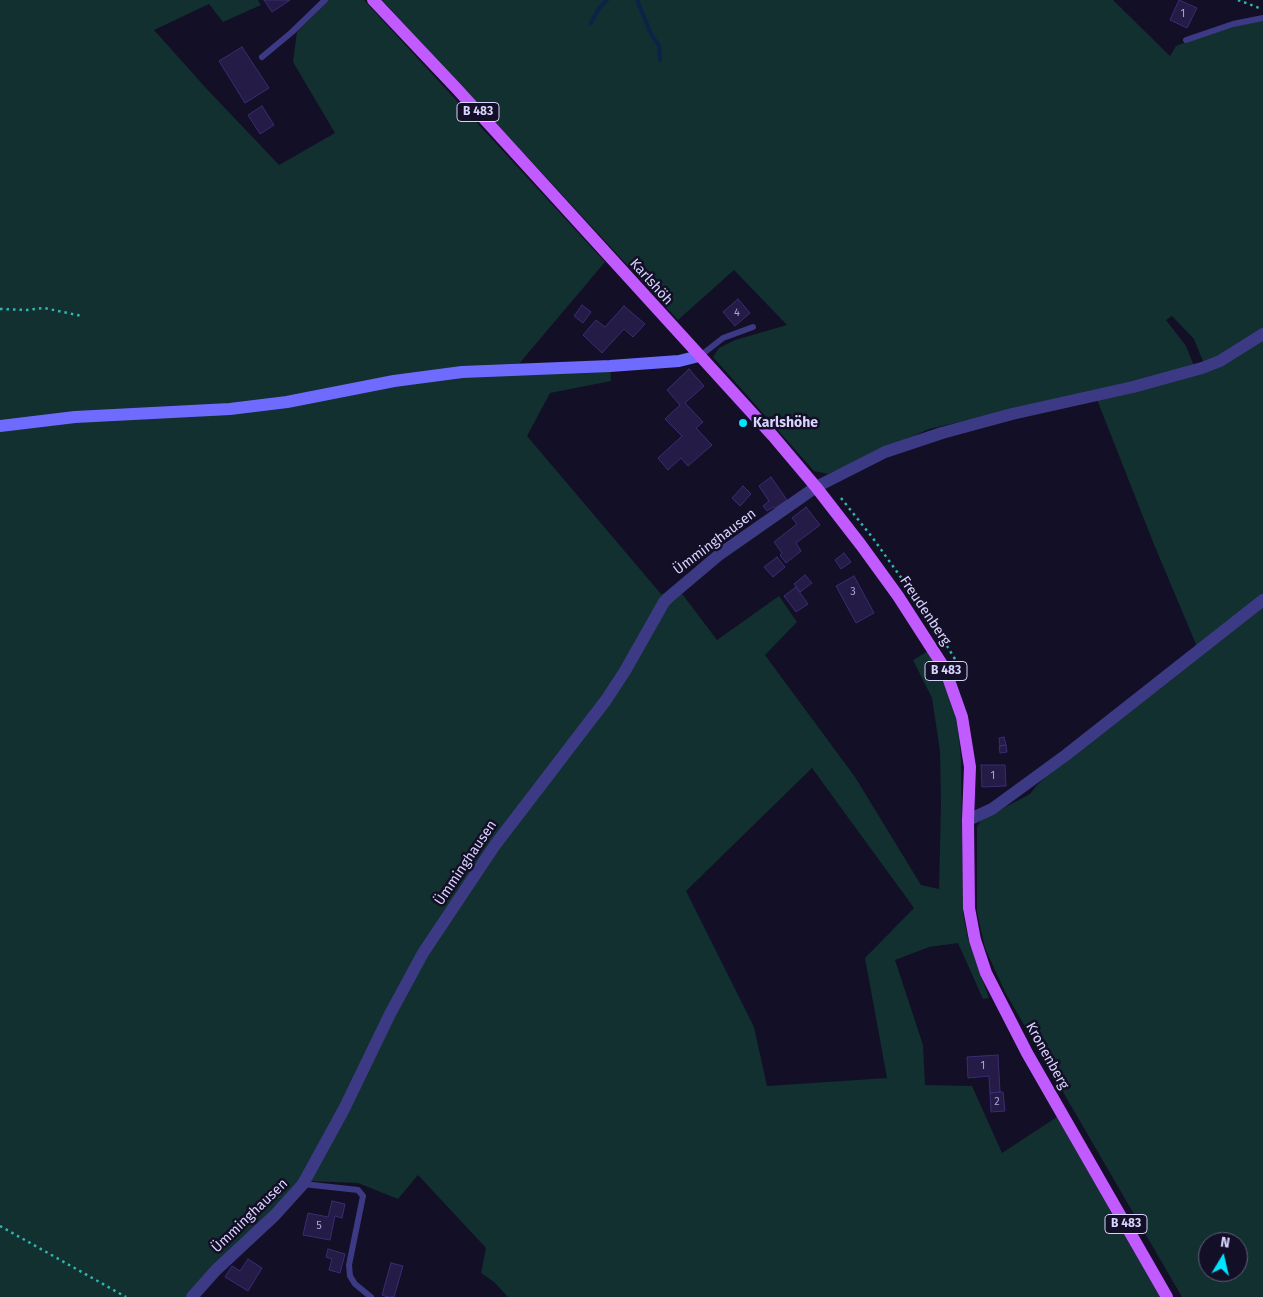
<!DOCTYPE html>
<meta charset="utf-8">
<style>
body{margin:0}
#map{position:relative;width:1263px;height:1297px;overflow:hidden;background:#130f26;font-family:"Fira Sans",sans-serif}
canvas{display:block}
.north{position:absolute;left:1198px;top:1232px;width:50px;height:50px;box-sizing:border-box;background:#130f26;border:1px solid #625e7d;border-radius:50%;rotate:9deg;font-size:14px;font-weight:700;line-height:20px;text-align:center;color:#d9d4ff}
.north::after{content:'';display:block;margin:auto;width:18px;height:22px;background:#00e5ff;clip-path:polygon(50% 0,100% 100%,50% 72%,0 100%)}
</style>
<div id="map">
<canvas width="1263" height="1297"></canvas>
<div class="north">N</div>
</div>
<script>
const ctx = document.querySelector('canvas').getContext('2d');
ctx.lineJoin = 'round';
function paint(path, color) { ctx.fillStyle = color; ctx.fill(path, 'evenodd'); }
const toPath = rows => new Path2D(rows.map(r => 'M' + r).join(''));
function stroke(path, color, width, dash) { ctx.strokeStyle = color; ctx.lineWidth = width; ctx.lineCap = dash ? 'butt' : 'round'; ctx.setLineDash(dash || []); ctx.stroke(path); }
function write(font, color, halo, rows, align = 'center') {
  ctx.font = font + ' "Fira Sans",sans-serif'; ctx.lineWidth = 5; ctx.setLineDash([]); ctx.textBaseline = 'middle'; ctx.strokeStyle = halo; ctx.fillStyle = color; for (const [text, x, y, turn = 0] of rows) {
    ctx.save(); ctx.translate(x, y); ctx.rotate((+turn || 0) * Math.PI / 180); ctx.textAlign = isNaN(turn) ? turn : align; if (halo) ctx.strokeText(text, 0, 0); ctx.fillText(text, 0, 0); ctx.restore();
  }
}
paint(toPath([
 [0,0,258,0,261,5,223,22,209,4,154,30,205,87,279,165,335,133,293,62,297,32,329,0,364,0,605,262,518,365,287,400,0,421],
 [382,0,1113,0,1170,56,1176,46,1186,42,1232,26,1263,18,1263,597,1198,649,1153,542,1096,397,1204,364,1194,339,1172,316,1166,320,1186,346,1194,366,1149,379,929,429,828,474,814,471,713,357,719,348,735,340,787,325,734,270,678,320],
 [610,366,611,381,550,393,527,436,661,594,680,591,717,640,779,596,797,622,765,655,855,777,921,885,939,889,941,804,940,751,932,698,913,660,928,651,953,704,958,730,961,758,963,913,968,939,989,998,983,999,958,943,929,947,895,960,923,1045,925,1085,972,1086,1002,1153,1057,1117,1160,1297,508,1297,494,1282,481,1273,486,1248,418,1175,398,1199,358,1183,307,1181,192,1297,0,1297,0,426,230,409,394,381],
 [812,768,914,908,865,958,887,1078,767,1086,754,1027,686,891],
 [1263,603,1263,1297,1182,1297,1005,992,985,948,977,912,977,827,981,820,1030,794,1038,784,1069,757],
 [1208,1242,1238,1242,1238,1272,1208,1272]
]), '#12302f');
stroke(toPath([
 [637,0,652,36,659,45,660,60],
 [591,23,599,8,607,0]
]), '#0c2248', 4);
const building = toPath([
 [264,0,290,0,272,12,264,0],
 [1179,0,1197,8,1187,28,1170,20,1179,0],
 [242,47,269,88,245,103,219,61,242,47],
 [262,106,274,125,260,134,248,115,262,106],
 [738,299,750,313,735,326,723,312,738,299],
 [582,305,591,312,583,323,574,316,582,305],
 [624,306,645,324,633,337,624,329,602,353,583,335,596,320,605,327,624,306],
 [689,369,704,386,685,403,703,422,696,428,712,445,688,466,681,458,668,470,658,458,682,436,665,419,680,405,667,390,689,369],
 [771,477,787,500,775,508,774,507,767,511,763,506,769,501,759,486,771,477],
 [743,486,751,494,740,506,732,498,743,486],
 [806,507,820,525,796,543,801,551,786,563,780,555,782,553,774,542,797,524,792,518,806,507],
 [844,553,851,562,841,569,835,560,844,553],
 [777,557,785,567,773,577,764,567,777,557],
 [805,575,812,583,800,592,794,584,805,575],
 [854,576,874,613,856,623,836,586,854,576],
 [796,587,808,604,796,612,784,596,796,587],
 [1004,737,1006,745,1000,746,999,738,1004,737],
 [1006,745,1007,752,1000,753,999,746,1006,745],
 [981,765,1005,765,1006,786,982,787,981,765],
 [998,1055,1000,1092,990,1093,989,1076,968,1078,967,1057,998,1055],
 [1000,1092,1003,1092,1005,1111,991,1112,990,1093,1000,1092],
 [332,1201,345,1204,342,1218,335,1216,330,1240,303,1235,308,1213,328,1217,332,1201],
 [328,1249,345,1254,340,1273,329,1270,332,1259,326,1257,328,1249],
 [248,1259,262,1268,248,1291,225,1277,232,1266,240,1271,248,1259],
 [391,1263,403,1266,394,1297,388,1297,382,1295,391,1263]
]);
paint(building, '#241b47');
stroke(building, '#3b2d73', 1);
stroke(toPath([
 [1238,0,1262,9],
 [0,309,27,310,44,308,82,316],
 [841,498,872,537,928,615,958,664,964,677,963,681],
 [0,1226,126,1297]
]), '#2fb8b0', 2.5, [2.5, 4]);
stroke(toPath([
 [1186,40,1233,24,1263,18],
 [262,57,292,32,325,0],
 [700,356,723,338,753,327],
 [303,1184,358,1190,363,1196,349,1265,350,1276,355,1284,371,1297]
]), '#3d3a85', 6);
stroke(toPath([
 [968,820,992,809,1066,755,1263,600],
 [192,1297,216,1270,275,1215,303,1184,344,1109,390,1014,423,953,495,845,606,700,625,671,664,602,669,597,720,554,816,487,885,452,942,433,1012,414,1133,387,1202,368,1220,361,1263,334]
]), '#3d3a85', 12);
stroke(toPath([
 [0,426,75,417,230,409,287,402,394,381,462,372,610,366,679,361,699,356]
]), '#6f6bff', 12);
stroke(toPath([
 [373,0,457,89,773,436,816,487,861,545,898,596,945,669,962,717,970,767,968,820,969,908,975,940,986,973,1027,1053,1167,1297]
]), '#c25bff', 12);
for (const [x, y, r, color] of [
 [743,423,5,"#00e5ff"]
]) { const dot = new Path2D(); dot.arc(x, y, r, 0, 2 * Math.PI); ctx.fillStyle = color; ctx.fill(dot); stroke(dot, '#130f26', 2); }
write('11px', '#aca6d1', null, [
 ["1",1183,14],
 ["4",737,313],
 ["3",853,592],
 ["1",993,776],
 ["1",983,1066],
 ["2",997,1102],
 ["5",319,1226]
]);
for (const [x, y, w] of [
 [478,112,42],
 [946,671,42],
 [1126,1224,42]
]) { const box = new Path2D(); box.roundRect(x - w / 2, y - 9.5, w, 19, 4); ctx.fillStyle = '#130f26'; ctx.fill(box); stroke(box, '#d9d4ff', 1); }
write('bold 12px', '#d9d4ff', null, [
 ["B 483",478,112],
 ["B 483",946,671],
 ["B 483",1126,1224]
]);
write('14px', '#d9d4ff', '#130f26', [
 ["Karlshöh",651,282,48],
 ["Ümminghausen",715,542,-37],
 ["Freudenberg",925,611,56],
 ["Ümminghausen",466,863,-56],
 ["Kronenberg",1047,1056,61],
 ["Ümminghausen",250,1216,-44]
]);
write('bold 14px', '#d9d4ff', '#130f26', [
 ["Karlshöhe",753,423]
], 'left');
</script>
